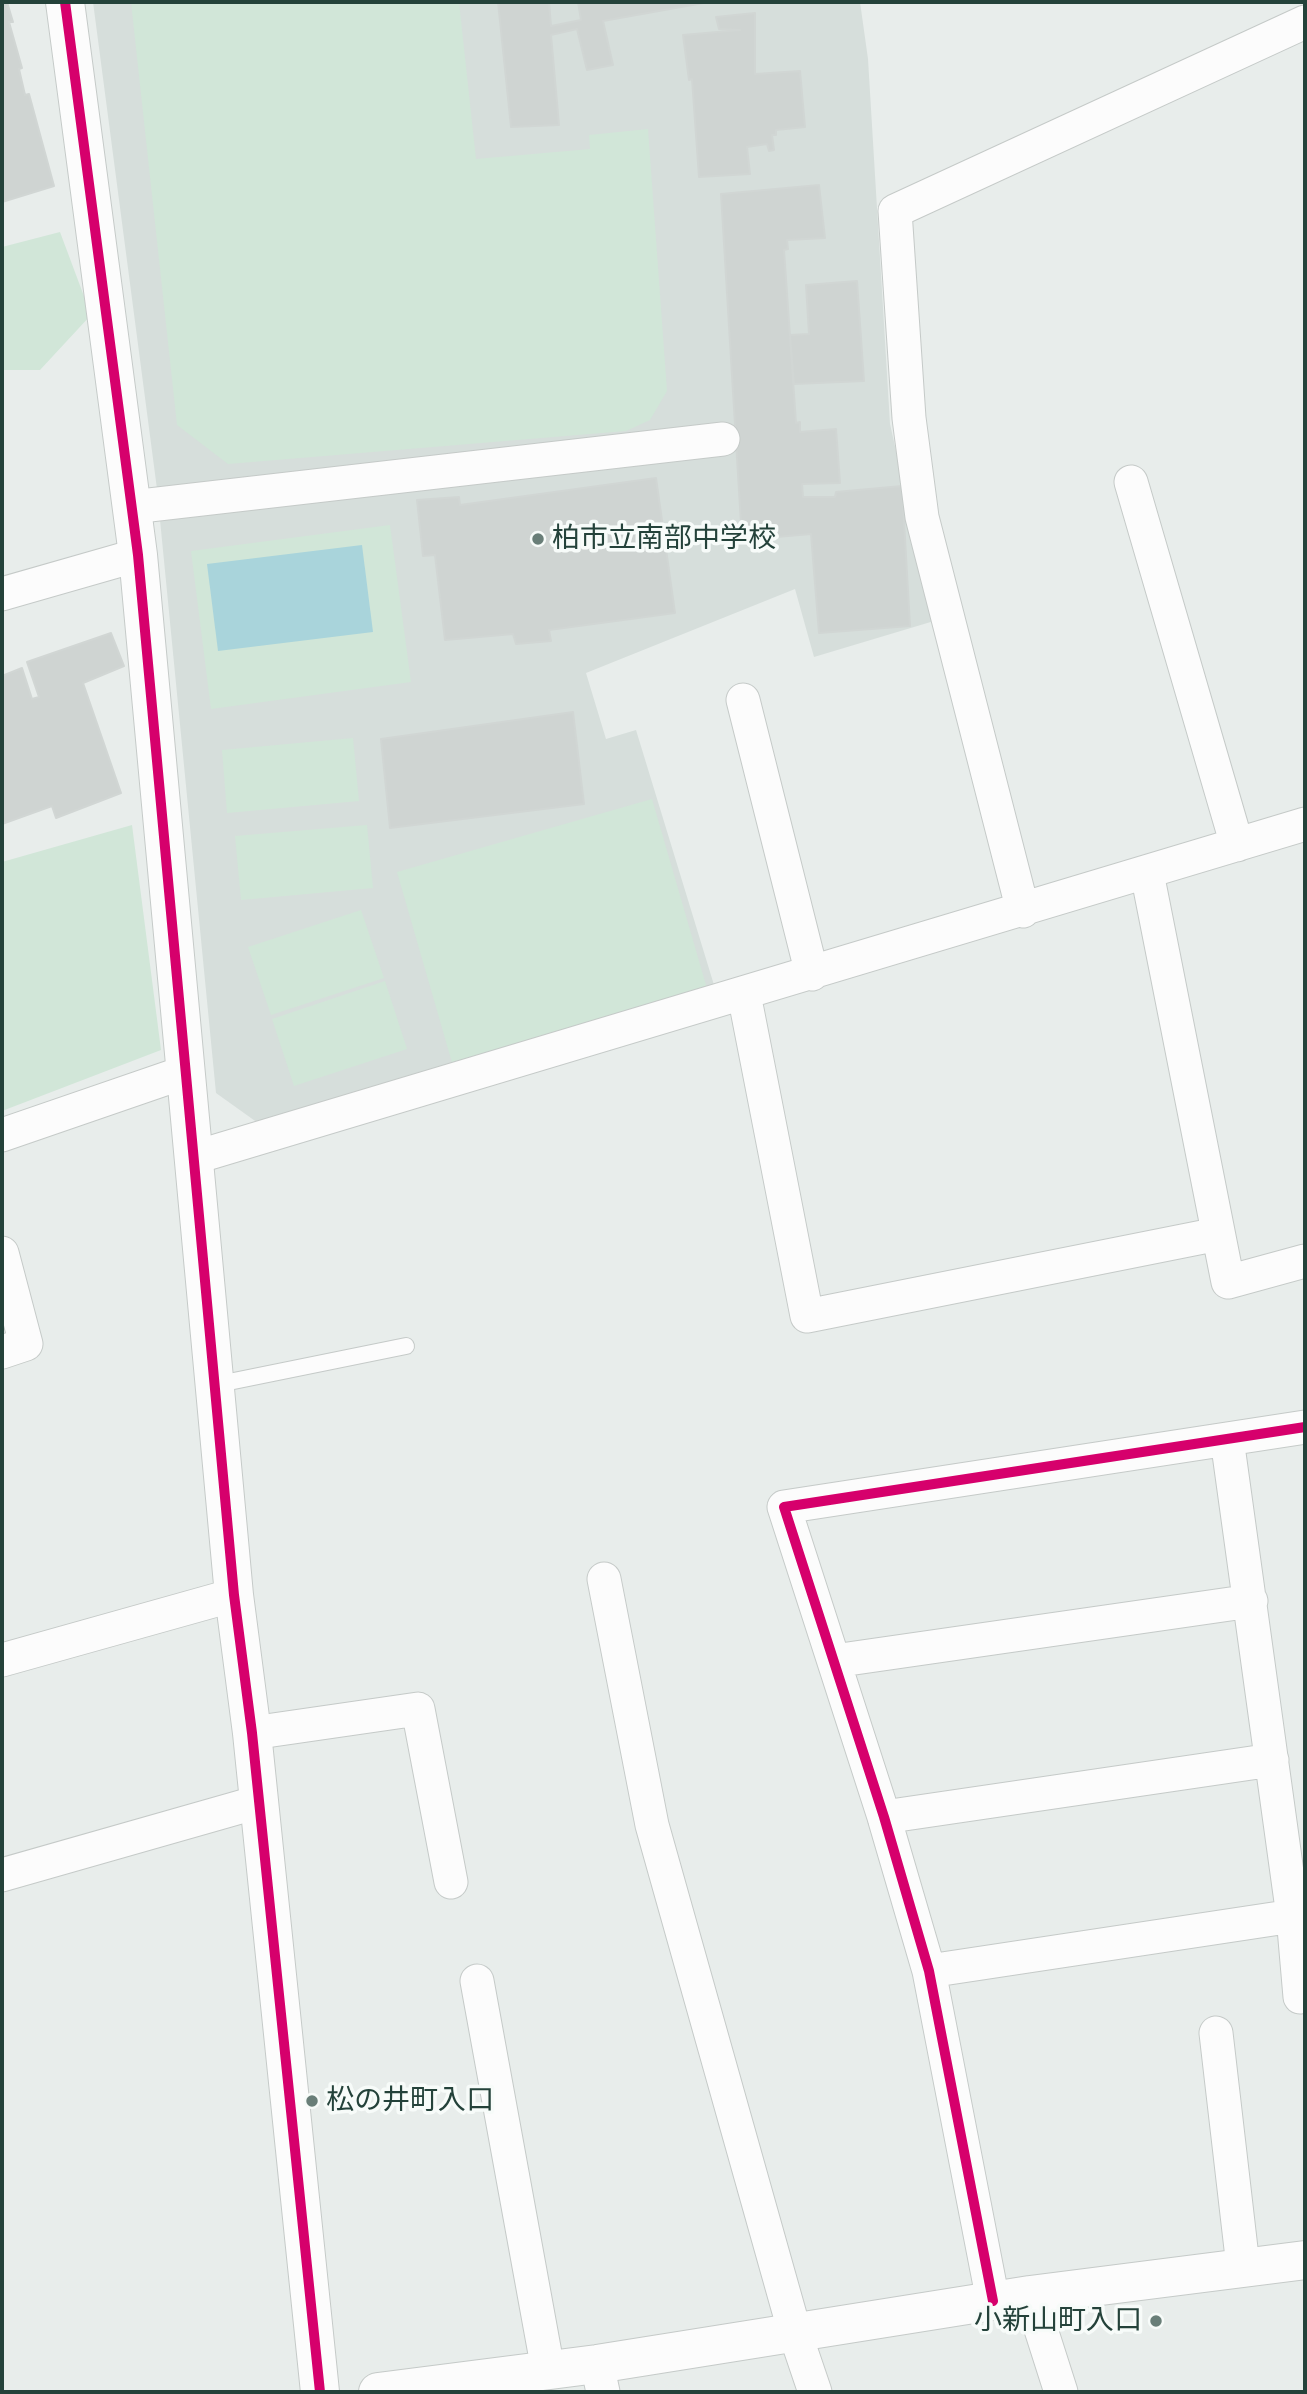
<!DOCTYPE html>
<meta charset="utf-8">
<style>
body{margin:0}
#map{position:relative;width:1307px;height:2394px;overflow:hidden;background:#e8edeb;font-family:"Alegreya Sans",sans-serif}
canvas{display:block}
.frame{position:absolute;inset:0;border:4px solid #24423a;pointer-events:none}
</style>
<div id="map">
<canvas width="1307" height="2394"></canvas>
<div class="frame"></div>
</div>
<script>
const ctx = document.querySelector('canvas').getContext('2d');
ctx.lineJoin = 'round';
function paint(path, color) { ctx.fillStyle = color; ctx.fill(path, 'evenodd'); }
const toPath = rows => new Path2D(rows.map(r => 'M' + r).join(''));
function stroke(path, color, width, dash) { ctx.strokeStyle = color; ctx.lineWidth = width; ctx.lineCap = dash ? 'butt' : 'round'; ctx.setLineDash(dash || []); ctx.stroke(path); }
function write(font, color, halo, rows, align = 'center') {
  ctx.font = font + ' "Alegreya Sans","Noto Sans JP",sans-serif'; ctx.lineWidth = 7; ctx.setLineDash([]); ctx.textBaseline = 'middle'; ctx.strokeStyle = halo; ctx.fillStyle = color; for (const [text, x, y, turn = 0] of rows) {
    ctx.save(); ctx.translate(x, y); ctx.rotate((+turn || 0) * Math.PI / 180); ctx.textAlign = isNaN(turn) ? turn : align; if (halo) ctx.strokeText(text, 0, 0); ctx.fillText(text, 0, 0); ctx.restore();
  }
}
paint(toPath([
 [93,2,860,2,868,59,890,424,934,621,814,657,795,589,586,673,606,739,636,730,714,985,258,1123,216,1093,157,489]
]), '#d6dedb');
paint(toPath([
 [131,2,459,2,476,159,590,149,589,135,648,129,667,391,650,420,626,431,228,464,177,425],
 [60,232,91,315,40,370,2,370,2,247],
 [390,525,411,682,211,709,191,551],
 [353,738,359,801,227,813,222,750],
 [652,799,708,992,453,1066,397,872],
 [132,825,161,1050,2,1111,2,862],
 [367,825,373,888,241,900,235,836],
 [361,910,384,978,271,1015,248,947],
 [385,981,407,1049,294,1086,272,1019]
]), '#d1e6d8');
paint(toPath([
 [362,545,373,632,218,651,207,564]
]), '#a9d4db');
const building = toPath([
 [2,2,7,2,13,22,9,22,22,68,19,69,25,95,29,94,54,186,2,202,2,2],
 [498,2,549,2,551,26,581,20,578,2,709,2,603,21,613,65,587,70,577,29,551,35,559,125,511,127,498,2],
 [755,13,755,74,800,71,805,127,776,130,776,135,772,135,774,150,769,151,767,144,747,147,750,174,699,177,692,79,689,80,683,35,740,30,719,29,716,17,755,13],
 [819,185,825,238,787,240,788,249,784,250,796,423,800,422,800,432,836,429,840,483,802,484,803,497,835,497,836,492,902,486,910,626,819,633,811,534,742,540,721,194,819,185],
 [857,281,864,381,794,384,790,335,809,334,806,285,857,281],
 [656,478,675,613,549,630,551,641,516,644,513,634,445,640,435,555,423,556,417,500,459,497,460,505,656,478],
 [111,633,124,666,83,683,121,793,56,818,52,806,2,824,2,676,22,668,32,699,39,697,27,662,111,633],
 [573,712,584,804,390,828,381,739,573,712]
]);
paint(building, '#cfd4d2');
stroke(building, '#d1d6d4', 2);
const service = toPath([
 [214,1385,406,1346]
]);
const minor = toPath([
 [1131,482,1237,845],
 [132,507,723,439],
 [2,594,138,555],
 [743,700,812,974],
 [1147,873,1228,1282,1305,1261],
 [1023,911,922,517,909,418,895,211,1305,22],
 [744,994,807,1316,1218,1234],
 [2,1135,185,1072],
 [196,1157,1305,824],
 [2,1253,26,1344,2,1352],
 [1227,1439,1293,1916,1300,1997],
 [604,1579,652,1825,795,2333,815,2392],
 [2,1660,234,1595],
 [834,1661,1251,1601],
 [252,1733,418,1709,451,1882],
 [884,1817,1272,1760],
 [2,1875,258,1802],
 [929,1971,1293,1916],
 [477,1981,548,2370],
 [1216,2033,1243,2266],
 [1030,2295,1061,2392],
 [993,2301,929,1971,884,1817,784,1507,1305,1427],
 [597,2364,603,2392]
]);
const tertiary = toPath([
 [65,2,138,555,234,1595,252,1733,320,2392],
 [378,2392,597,2364,1030,2295,1305,2260]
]);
stroke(service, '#c5cac8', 18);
stroke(minor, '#c5cac8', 35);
stroke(tertiary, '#c5cac8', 40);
stroke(service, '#fcfcfc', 16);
stroke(minor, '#fcfcfc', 33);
stroke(tertiary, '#fcfcfc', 38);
stroke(toPath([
 [65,2,138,555,234,1595,252,1733,320,2392],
 [993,2301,929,1971,884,1817,784,1507,1305,1427]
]), '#d6006c', 10);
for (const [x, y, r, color] of [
 [538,539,7,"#697e78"],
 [312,2101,7,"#697e78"],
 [1156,2321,7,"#697e78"]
]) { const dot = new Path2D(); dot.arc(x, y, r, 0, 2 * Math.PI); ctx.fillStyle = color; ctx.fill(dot); stroke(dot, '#f7fbf9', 2.5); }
write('28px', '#24423a', '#f7fbf9', [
 ["柏市立南部中学校",552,539],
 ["松の井町入口",326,2101],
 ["小新山町入口",1142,2321,"right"]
], 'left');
</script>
